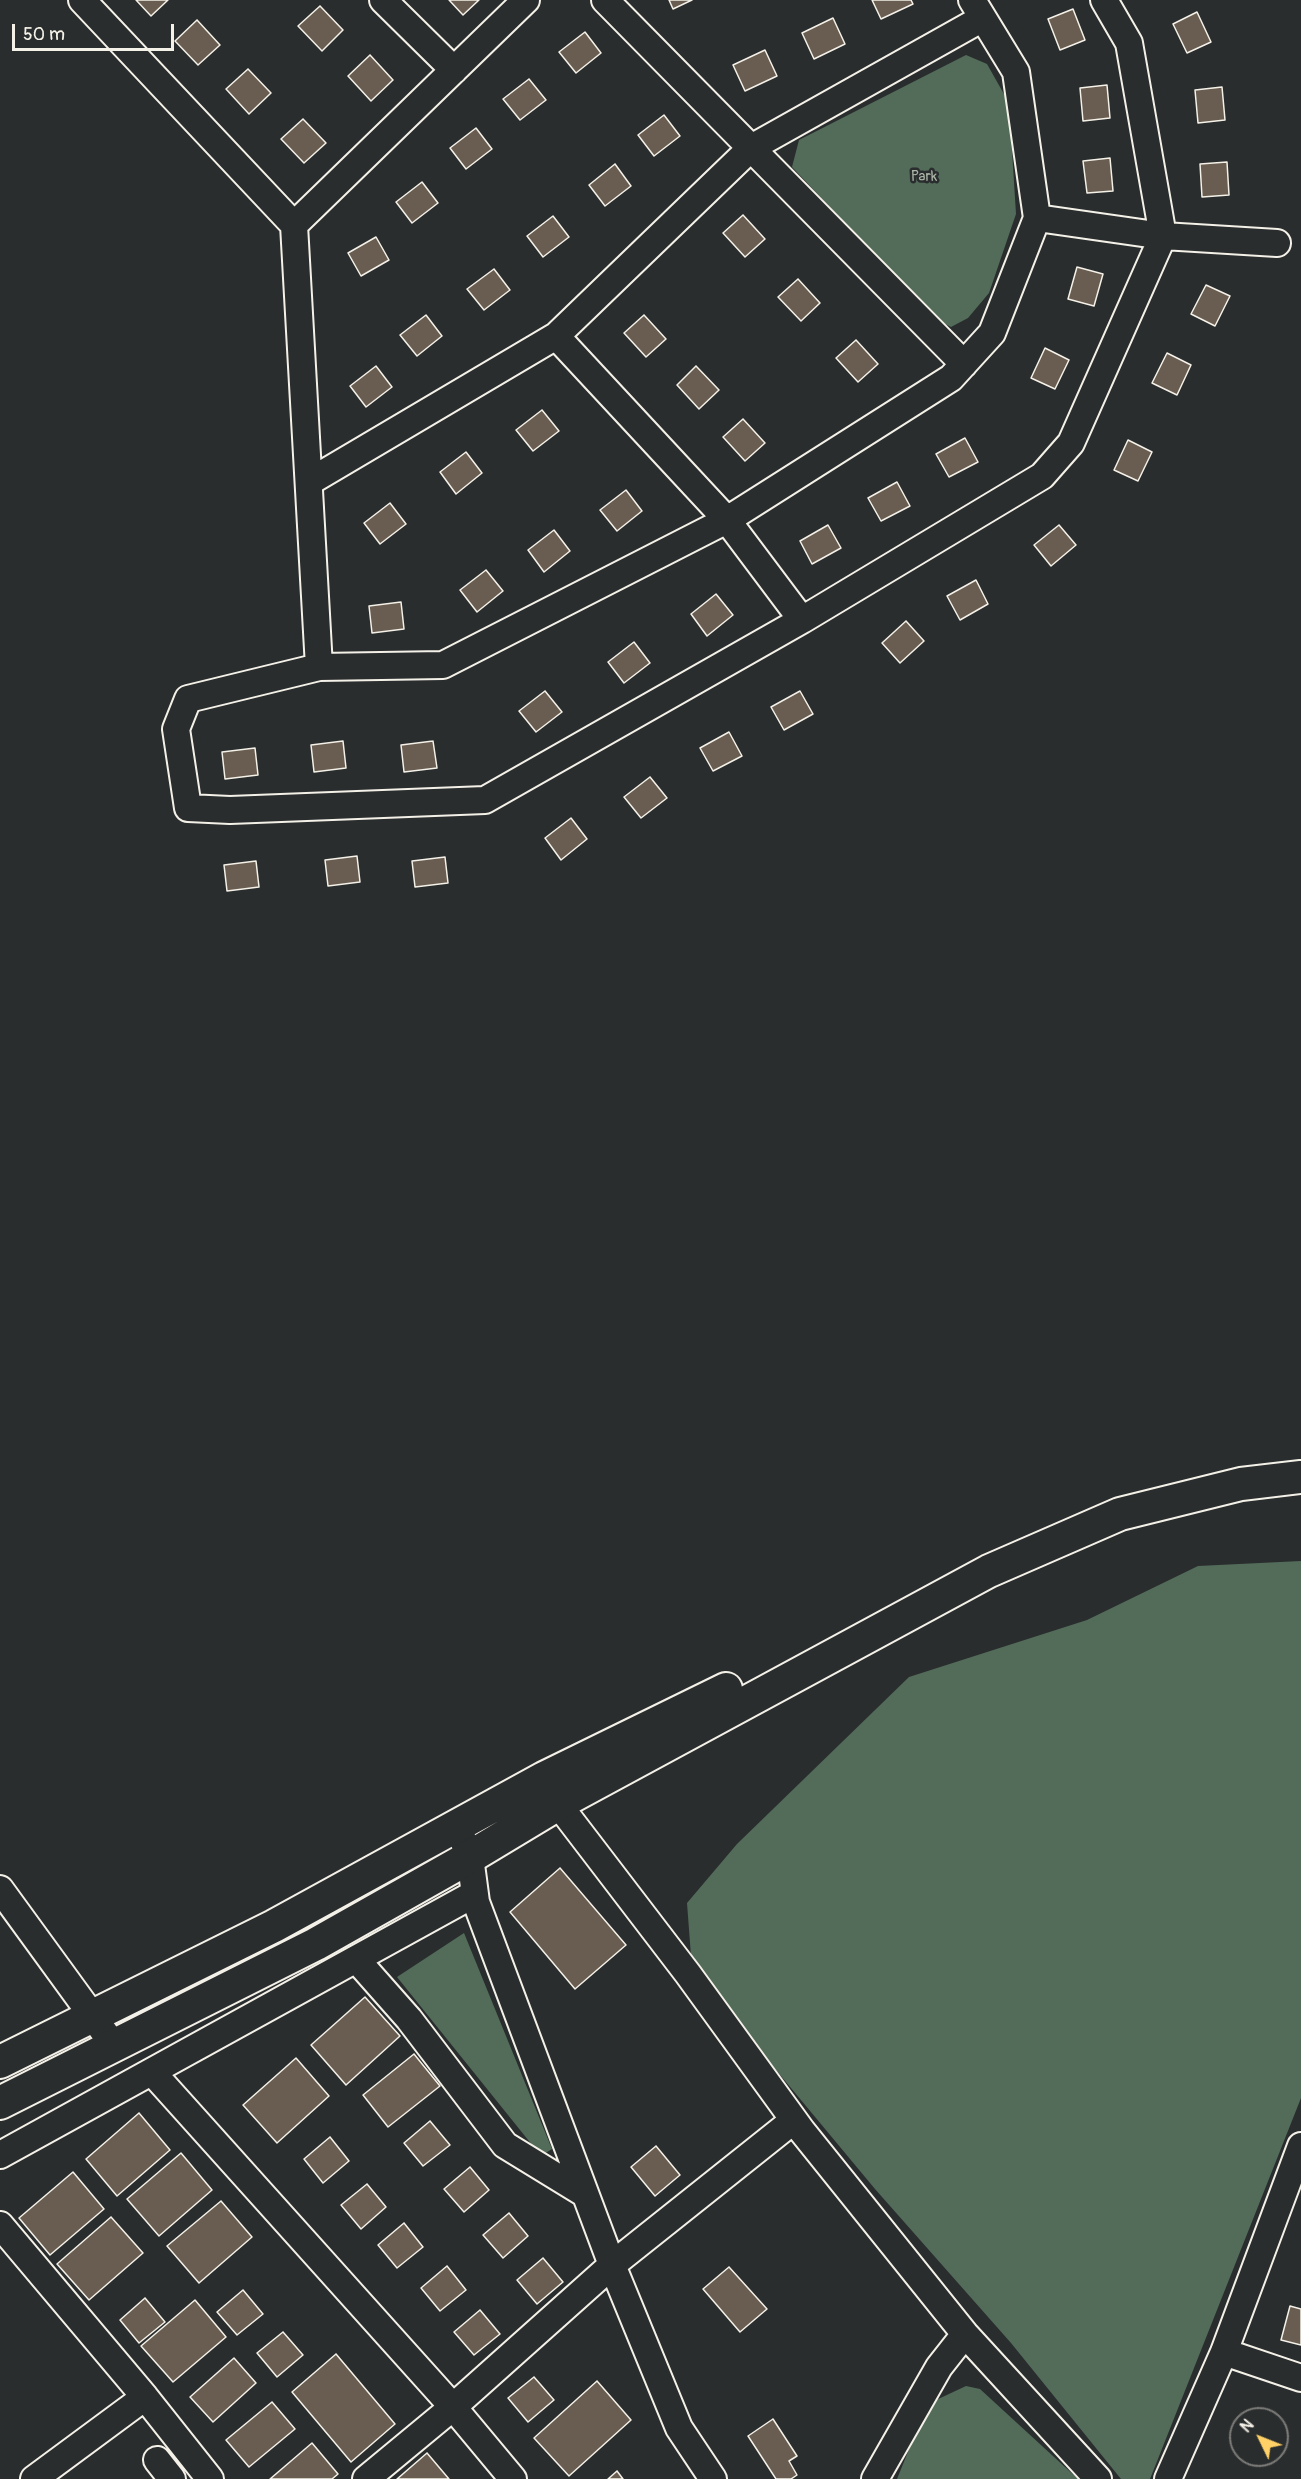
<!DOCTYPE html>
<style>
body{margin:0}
#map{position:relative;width:1301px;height:2479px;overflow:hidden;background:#2a2d2e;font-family:Pangolin,sans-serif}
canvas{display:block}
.north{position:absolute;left:1229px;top:2407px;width:60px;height:60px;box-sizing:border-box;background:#2a2d2e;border:2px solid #7b7b78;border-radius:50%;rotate:313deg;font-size:16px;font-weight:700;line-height:24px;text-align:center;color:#f4f1e8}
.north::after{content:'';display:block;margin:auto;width:21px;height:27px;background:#ffd166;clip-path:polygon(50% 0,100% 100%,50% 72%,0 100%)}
.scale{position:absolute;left:12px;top:24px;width:162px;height:27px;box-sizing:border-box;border:3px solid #f4f1e8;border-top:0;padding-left:8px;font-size:18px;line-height:21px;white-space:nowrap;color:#f4f1e8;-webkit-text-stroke:4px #2a2d2e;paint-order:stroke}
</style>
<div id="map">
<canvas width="1301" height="2479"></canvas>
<div class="north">N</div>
<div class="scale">50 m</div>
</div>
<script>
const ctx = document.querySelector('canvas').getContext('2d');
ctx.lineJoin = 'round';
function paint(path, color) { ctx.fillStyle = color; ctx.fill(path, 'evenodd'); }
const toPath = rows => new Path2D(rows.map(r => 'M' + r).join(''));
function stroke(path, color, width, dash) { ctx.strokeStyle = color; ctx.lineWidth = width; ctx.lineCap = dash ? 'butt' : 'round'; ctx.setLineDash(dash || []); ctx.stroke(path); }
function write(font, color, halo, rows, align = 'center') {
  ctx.font = font + ' Pangolin,sans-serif'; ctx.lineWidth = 5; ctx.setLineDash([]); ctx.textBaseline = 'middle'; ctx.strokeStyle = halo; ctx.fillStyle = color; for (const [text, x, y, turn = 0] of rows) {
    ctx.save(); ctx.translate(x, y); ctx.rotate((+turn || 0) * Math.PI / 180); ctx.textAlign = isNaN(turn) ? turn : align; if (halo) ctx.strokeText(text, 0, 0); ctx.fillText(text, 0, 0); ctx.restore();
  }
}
paint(toPath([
 [966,55,987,64,1009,103,1016,214,989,293,968,318,951,327,937,320,792,167,799,140],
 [1301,1561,1301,2098,1150,2479,1121,2479,1011,2343,875,2189,692,1969,687,1903,737,1844,909,1677,1087,1620,1198,1566],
 [464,1933,552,2149,541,2156,397,1977],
 [966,2386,980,2389,1078,2479,897,2479,918,2427,934,2401]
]), '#536c5a');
const building = toPath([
 [136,0,168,0,151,16,136,0],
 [449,0,479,0,463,15,449,0],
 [669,0,692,0,673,9,669,0],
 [872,0,911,0,913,4,881,19,872,0],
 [320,6,343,30,322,51,298,26,320,6],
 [1073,9,1085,40,1060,50,1048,19,1073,9],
 [1197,12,1211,42,1187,53,1173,24,1197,12],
 [833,18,845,44,814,59,802,33,833,18],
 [197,20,220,45,198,65,175,41,197,20],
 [585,32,601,53,576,73,559,52,585,32],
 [765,50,777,76,745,91,733,65,765,50],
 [370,55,393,80,371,101,348,76,370,55],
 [248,69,271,93,249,114,226,89,248,69],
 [529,79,546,100,520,120,503,99,529,79],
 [1107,85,1110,118,1083,121,1080,88,1107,85],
 [1222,87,1225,120,1198,123,1195,90,1222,87],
 [664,115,680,136,654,156,638,135,664,115],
 [303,119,326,143,304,163,281,139,303,119],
 [476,128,492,149,466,169,450,148,476,128],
 [1110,158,1113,191,1087,193,1083,161,1110,158],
 [1227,162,1229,195,1202,197,1200,164,1227,162],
 [615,164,631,186,605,206,589,185,615,164],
 [422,182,438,203,412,223,396,202,422,182],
 [743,215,765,239,745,257,723,233,743,215],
 [553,216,569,237,543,257,527,236,553,216],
 [376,237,389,260,361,276,348,253,376,237],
 [1077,267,1103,274,1094,306,1068,299,1077,267],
 [494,269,510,290,484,310,467,289,494,269],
 [798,279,820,303,801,321,778,297,798,279],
 [1206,285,1230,296,1215,326,1191,314,1206,285],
 [426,315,442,336,417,356,400,335,426,315],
 [644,315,666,339,646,357,624,333,644,315],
 [856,340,878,364,858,382,836,358,856,340],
 [1045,348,1069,360,1055,389,1031,378,1045,348],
 [1167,353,1191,365,1177,395,1152,383,1167,353],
 [376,366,392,387,366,407,350,386,376,366],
 [696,366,719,390,699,409,677,385,696,366],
 [542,410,559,431,533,451,516,430,542,410],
 [743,419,765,443,745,461,723,437,743,419],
 [965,438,978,462,949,477,936,454,965,438],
 [1128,440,1152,452,1138,481,1114,470,1128,440],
 [466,452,482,473,456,494,440,472,466,452],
 [897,482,910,506,881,521,868,498,897,482],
 [626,490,642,511,617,531,600,510,626,490],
 [390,503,406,524,380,544,364,523,390,503],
 [828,525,841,548,812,564,800,541,828,525],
 [1059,525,1076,545,1051,566,1034,545,1059,525],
 [554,530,570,551,544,572,528,550,554,530],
 [486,570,503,591,477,612,460,590,486,570],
 [976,580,988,604,960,620,947,596,976,580],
 [716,594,733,615,707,636,691,614,716,594],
 [401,602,404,629,372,633,369,606,401,602],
 [906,621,924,641,900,663,882,643,906,621],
 [634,642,650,663,624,683,608,662,634,642],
 [545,691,562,712,536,732,519,711,545,691],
 [800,691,813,714,784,730,771,707,800,691],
 [729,732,742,756,713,771,700,748,729,732],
 [343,741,346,768,314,772,311,745,343,741],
 [433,741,437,768,404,772,401,745,433,741],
 [255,748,258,775,225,779,222,752,255,748],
 [650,777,667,798,641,818,624,797,650,777],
 [571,818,587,839,561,860,545,838,571,818],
 [357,856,360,882,328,886,325,860,357,856],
 [445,857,448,883,415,887,412,861,445,857],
 [256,861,259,887,227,891,224,865,256,861],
 [560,1868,626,1945,575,1989,510,1912,560,1868],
 [365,1997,400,2036,346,2085,311,2045,365,1997],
 [414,2054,440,2086,388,2127,363,2095,414,2054],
 [296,2058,329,2096,277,2143,243,2105,296,2058],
 [139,2113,170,2150,117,2196,86,2159,139,2113],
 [430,2121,450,2145,423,2166,404,2143,430,2121],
 [330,2137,349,2161,323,2183,304,2159,330,2137],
 [656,2146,680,2175,655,2196,631,2167,656,2146],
 [181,2153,212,2190,159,2236,127,2199,181,2153],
 [470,2167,489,2190,464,2212,444,2189,470,2167],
 [73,2172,104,2209,50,2255,19,2218,73,2172],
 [367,2184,386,2207,361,2229,341,2205,367,2184],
 [221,2201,252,2237,199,2283,167,2246,221,2201],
 [509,2213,528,2236,503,2258,483,2235,509,2213],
 [111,2217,143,2253,89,2300,57,2264,111,2217],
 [404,2223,423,2247,397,2268,378,2245,404,2223],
 [543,2258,563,2282,537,2304,517,2280,543,2258],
 [447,2266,466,2290,440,2311,421,2288,447,2266],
 [729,2267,767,2309,740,2332,703,2289,729,2267],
 [243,2290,263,2314,237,2335,217,2312,243,2290],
 [145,2298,165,2322,139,2343,120,2320,145,2298],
 [195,2300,226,2337,173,2382,141,2346,195,2300],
 [1290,2306,1301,2309,1301,2345,1281,2340,1290,2306],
 [480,2310,500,2334,474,2355,454,2332,480,2310],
 [283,2332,303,2355,277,2377,257,2353,283,2332],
 [336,2354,395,2424,351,2462,292,2392,336,2354],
 [234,2358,256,2383,213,2422,190,2397,234,2358],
 [534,2377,554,2400,528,2422,508,2398,534,2377],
 [597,2381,631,2420,569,2476,534,2438,597,2381],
 [272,2402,295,2429,249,2467,226,2440,272,2402],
 [773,2419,797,2456,789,2461,797,2475,791,2479,776,2479,748,2436,773,2419],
 [312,2443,338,2474,332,2479,270,2479,312,2443],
 [427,2453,449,2479,397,2479,427,2453],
 [617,2471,623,2479,608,2479,617,2471]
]);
paint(building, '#695c50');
stroke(building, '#f4f1e8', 1.5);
const minor = toPath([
 [82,0,294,225,319,667],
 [383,0,454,70],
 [605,0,964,364],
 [972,0,1016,72,1037,218,992,333,951,378,727,520,443,665,319,667,188,699,176,729,188,808,230,810,485,800,802,620,1042,476,1071,443,1163,236,1129,43,1104,0],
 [1037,218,1163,236,1277,243],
 [294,225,526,0],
 [556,336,727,520,802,620],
 [309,482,556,336,751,148,983,18],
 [558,1804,688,1974,802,2131,965,2334,1098,2479],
 [463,1840,470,1857,476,1902,612,2265,679,2428,713,2479],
 [0,1889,115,2047],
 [356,1959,409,2019,505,2145,585,2194],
 [152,2072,453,2407,513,2479],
 [0,2155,474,1894],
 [0,2225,145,2397,210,2479],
 [1224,2352,1301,2378],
 [157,2460,172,2479],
 [34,2479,145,2397],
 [366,2479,453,2407,612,2265,794,2120],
 [875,2479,939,2367,965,2334],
 [1168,2479,1224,2352,1301,2146]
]);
const major = toPath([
 [0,2062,274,1926,544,1778,726,1689],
 [0,2103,316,1944,470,1857,558,1804,989,1571,1120,1514,1241,1484,1301,1477]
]);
stroke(minor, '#f4f1e8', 30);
stroke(major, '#f4f1e8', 36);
stroke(minor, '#2a2d2e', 26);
stroke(major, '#2a2d2e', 32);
write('15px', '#acb5a8', '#2a2d2e', [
 ["Park",924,177]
]);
</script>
